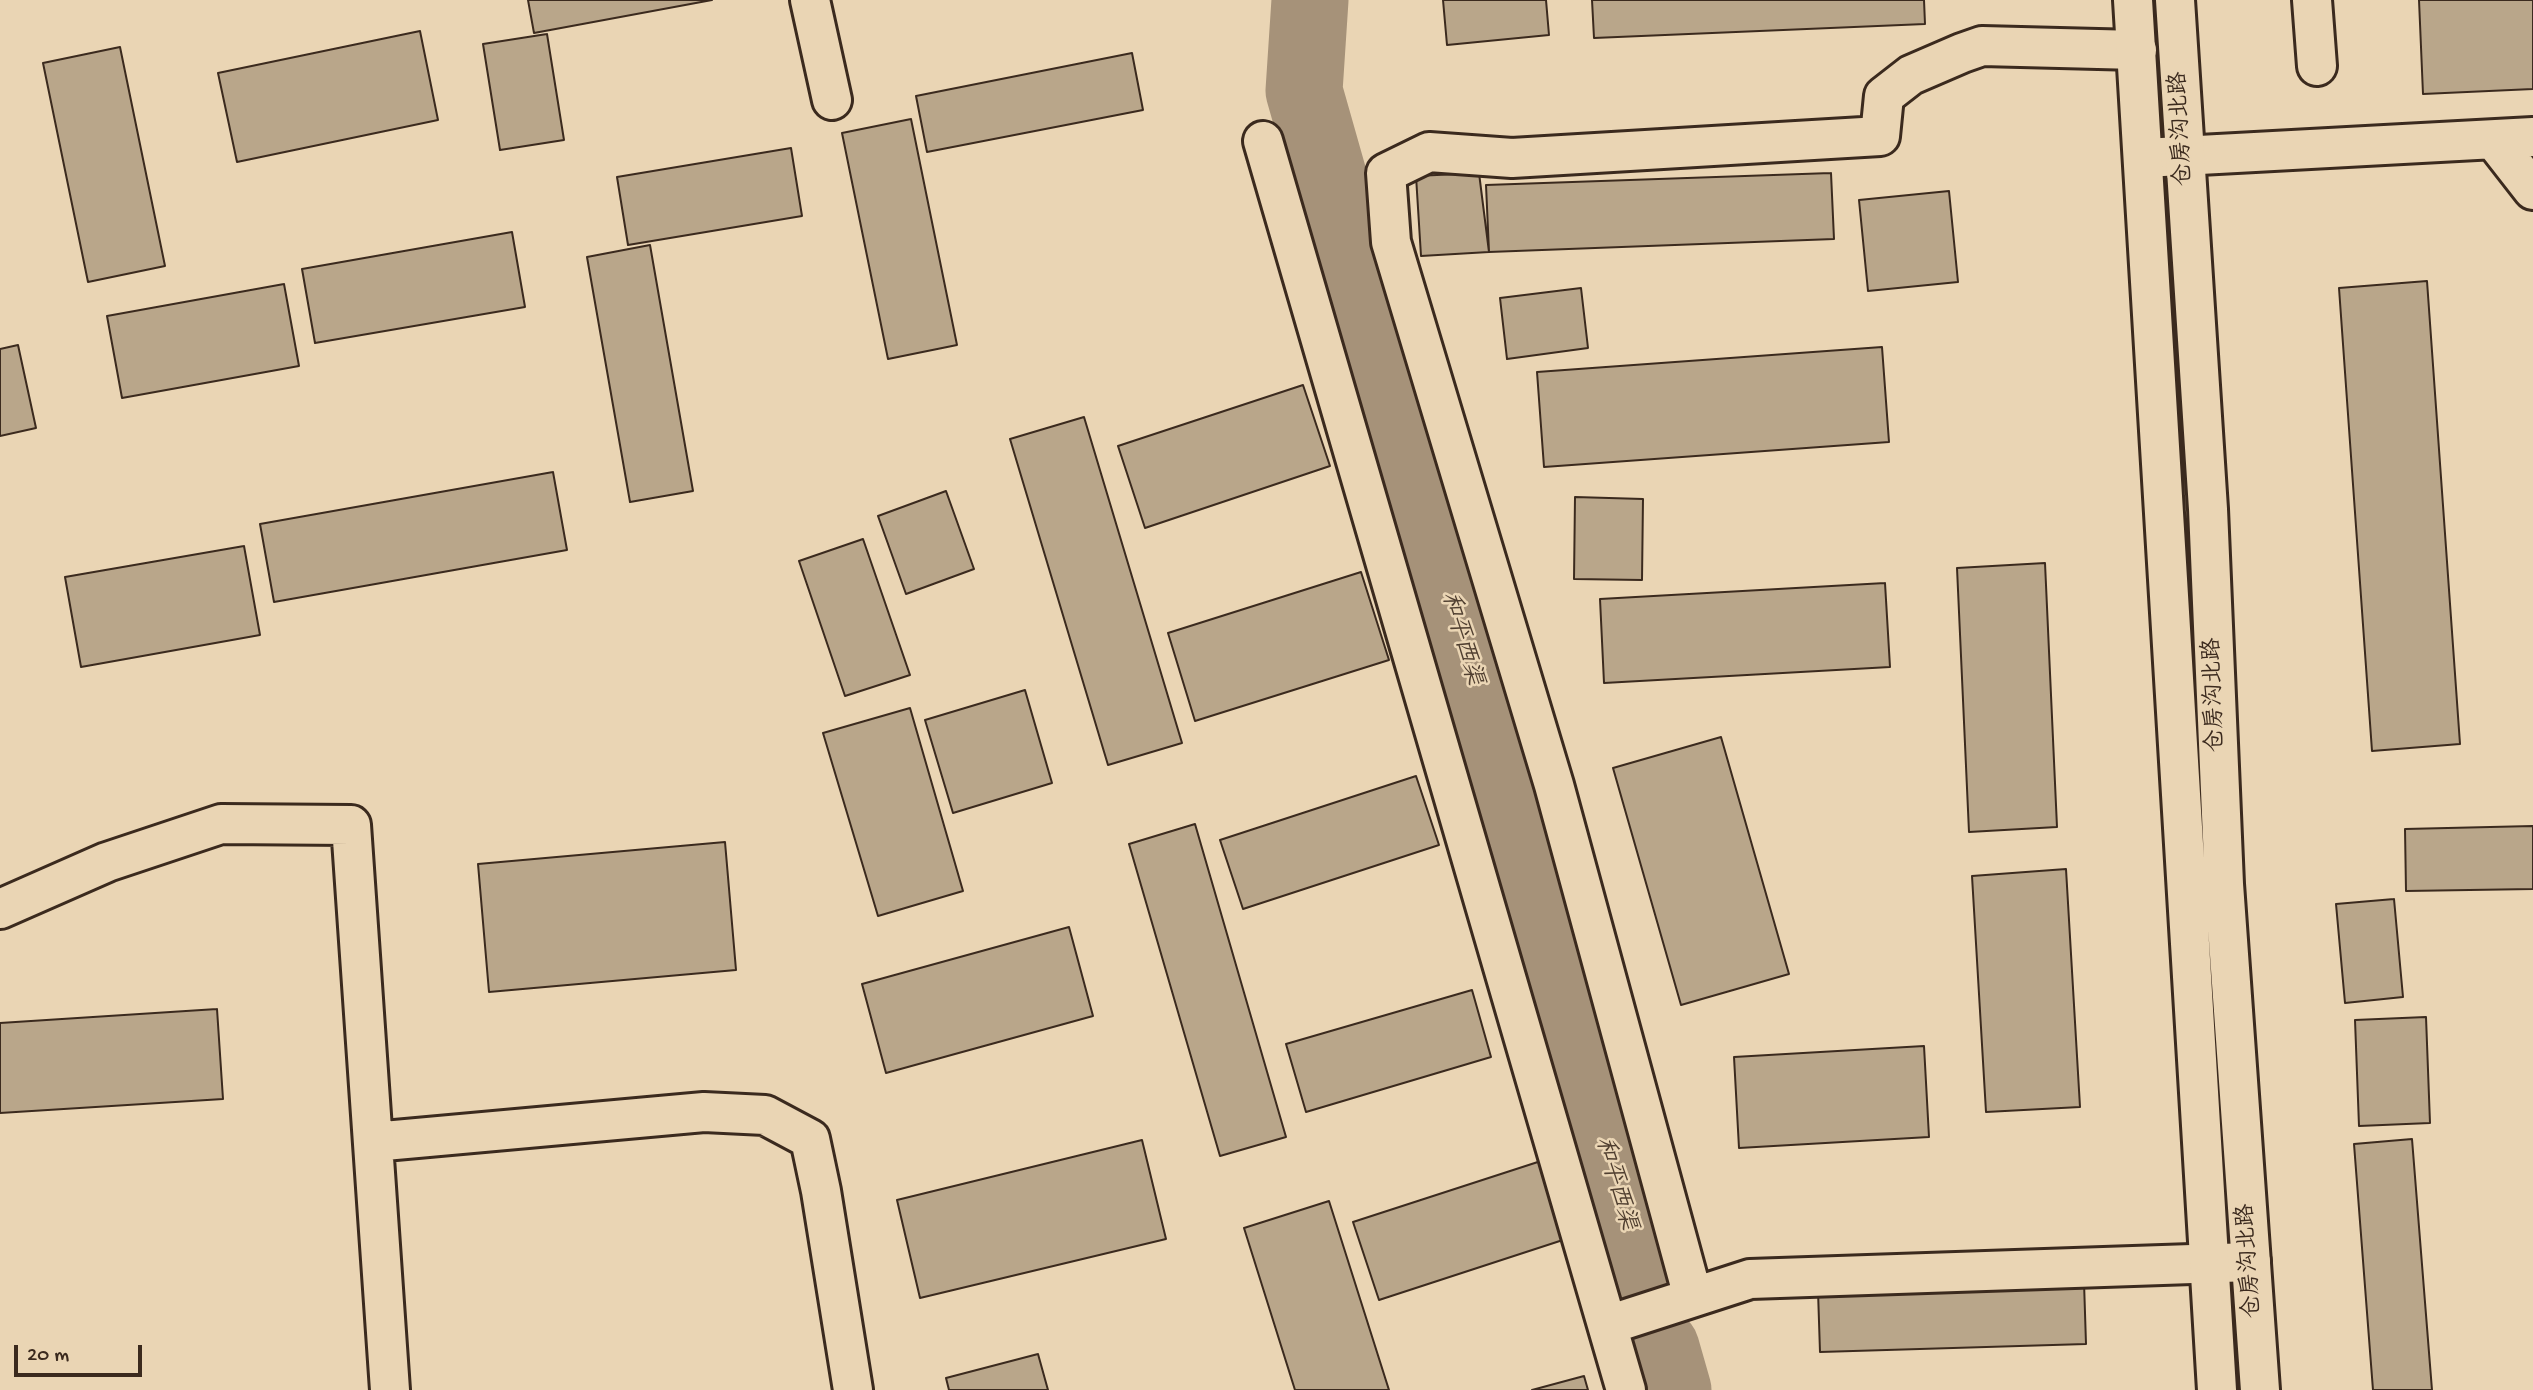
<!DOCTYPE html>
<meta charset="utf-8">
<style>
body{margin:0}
#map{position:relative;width:2533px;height:1390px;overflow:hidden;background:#ead5b4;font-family:"Gochi Hand",sans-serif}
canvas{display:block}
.scale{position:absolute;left:14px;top:1345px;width:128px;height:32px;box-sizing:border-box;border:4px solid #3b2a1e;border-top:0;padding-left:9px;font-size:21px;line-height:24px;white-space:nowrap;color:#3b2a1e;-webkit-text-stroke:5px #ead5b4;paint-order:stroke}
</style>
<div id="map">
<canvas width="2533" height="1390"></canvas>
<div class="scale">20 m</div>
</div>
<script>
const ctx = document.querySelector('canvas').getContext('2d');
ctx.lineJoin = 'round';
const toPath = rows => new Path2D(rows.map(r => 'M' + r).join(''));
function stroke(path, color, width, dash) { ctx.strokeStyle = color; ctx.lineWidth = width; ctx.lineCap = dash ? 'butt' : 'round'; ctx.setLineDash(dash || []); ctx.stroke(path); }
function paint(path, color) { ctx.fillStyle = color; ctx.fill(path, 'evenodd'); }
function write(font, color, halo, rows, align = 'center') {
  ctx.font = font + ' "Gochi Hand","LXGW WenKai TC",sans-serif'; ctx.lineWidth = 5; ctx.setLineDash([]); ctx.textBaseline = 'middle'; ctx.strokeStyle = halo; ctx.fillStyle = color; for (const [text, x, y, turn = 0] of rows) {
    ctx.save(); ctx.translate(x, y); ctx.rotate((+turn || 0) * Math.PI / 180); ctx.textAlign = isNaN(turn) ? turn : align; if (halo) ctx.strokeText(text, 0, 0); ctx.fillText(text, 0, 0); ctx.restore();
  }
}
stroke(toPath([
 [1310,0,1304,91,1640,1274],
 [1661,1348,1673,1390]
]), '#a69279', 77);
const building = toPath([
 [528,0,712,0,534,33,528,0],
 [1443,0,1546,0,1549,35,1447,45,1443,0],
 [1592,0,1924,0,1925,24,1594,38,1592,0],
 [2419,0,2533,0,2533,89,2423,94,2419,0],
 [420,31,438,120,237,162,218,73,420,31],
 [547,34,564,140,500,150,483,44,547,34],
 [120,47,165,266,88,282,43,63,120,47],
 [1132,53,1143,110,927,152,916,96,1132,53],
 [911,119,957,345,888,359,842,133,911,119],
 [791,148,802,216,628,245,617,177,791,148],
 [1479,173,1489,252,1421,256,1416,176,1479,173],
 [1831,173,1834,239,1489,252,1486,185,1831,173],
 [1949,191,1958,282,1868,291,1859,200,1949,191],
 [512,232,525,307,315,343,302,269,512,232],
 [650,245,693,491,630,502,587,257,650,245],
 [2427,281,2460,744,2372,751,2339,288,2427,281],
 [284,284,299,366,122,398,107,316,284,284],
 [1581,288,1588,348,1507,359,1500,298,1581,288],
 [18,345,36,428,0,436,0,349,18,345],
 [1882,347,1889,442,1544,467,1537,372,1882,347],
 [1303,385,1330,466,1145,528,1118,446,1303,385],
 [1084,417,1182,743,1108,765,1010,439,1084,417],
 [553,472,567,550,274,602,260,524,553,472],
 [946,491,974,569,906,594,878,516,946,491],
 [1575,497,1643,499,1642,580,1574,579,1575,497],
 [863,539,910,675,845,696,799,561,863,539],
 [244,546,260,635,81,667,65,577,244,546],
 [2045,563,2057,827,1969,832,1957,568,2045,563],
 [1361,572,1389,660,1195,721,1168,633,1361,572],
 [1885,583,1890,667,1604,683,1600,599,1885,583],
 [1025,690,1052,783,953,813,925,720,1025,690],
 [910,708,963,891,878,916,823,733,910,708],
 [1721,737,1789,974,1681,1005,1613,768,1721,737],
 [1416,776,1439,845,1243,909,1220,840,1416,776],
 [1195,824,1286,1137,1220,1156,1129,844,1195,824],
 [2533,826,2533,889,2406,891,2405,829,2533,826],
 [725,842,736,970,489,992,478,864,725,842],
 [2066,869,2080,1107,1986,1112,1972,876,2066,869],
 [2394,899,2403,997,2345,1003,2336,904,2394,899],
 [1069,927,1093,1016,886,1073,862,984,1069,927],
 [1472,990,1491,1057,1306,1112,1286,1044,1472,990],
 [217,1009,223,1099,0,1113,0,1023,217,1009],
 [2426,1017,2430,1123,2359,1126,2355,1020,2426,1017],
 [1924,1046,1929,1137,1739,1148,1734,1057,1924,1046],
 [2412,1139,2432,1390,2373,1390,2354,1144,2412,1139],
 [1142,1140,1166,1239,920,1298,897,1200,1142,1140],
 [1544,1160,1569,1238,1379,1300,1353,1222,1544,1160],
 [1329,1201,1389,1390,1295,1390,1244,1228,1329,1201],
 [2084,1282,2086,1344,1820,1352,1818,1291,2084,1282],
 [1038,1354,1048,1390,949,1390,946,1378,1038,1354],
 [1584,1376,1588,1390,1532,1390,1584,1376]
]);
paint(building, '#b9a68a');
stroke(building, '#3b2a1e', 2);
const minor = toPath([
 [810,0,832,100],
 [2312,0,2317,66],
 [2494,140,2533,190],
 [1263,141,1626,1390],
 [2144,158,2533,137],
 [0,909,107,862,221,824,351,825,390,1390],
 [373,1142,704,1112,765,1115,810,1139,821,1191,853,1390],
 [1693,1297,1554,785,1391,242,1386,173,1429,152,1512,158,1880,136,1884,96,1911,75,1962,53,1982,46,2137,50],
 [1608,1325,1750,1279,2251,1262]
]);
const major = toPath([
 [2133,0,2217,1390],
 [2175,0,2208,509,2224,884,2260,1390]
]);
stroke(minor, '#3b2a1e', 44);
stroke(major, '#3b2a1e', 44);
stroke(minor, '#ead5b4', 38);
stroke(major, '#ead5b4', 38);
write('23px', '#3b2a1e', '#ead5b4', [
 ["仓房沟北路",2183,129,-93],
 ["仓房沟北路",2216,695,-92],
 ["仓房沟北路",2251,1261,-94]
]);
write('italic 24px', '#503f30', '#ead5b4', [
 ["和平西渠",1460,639,74],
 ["和平西渠",1614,1184,74]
]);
</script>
